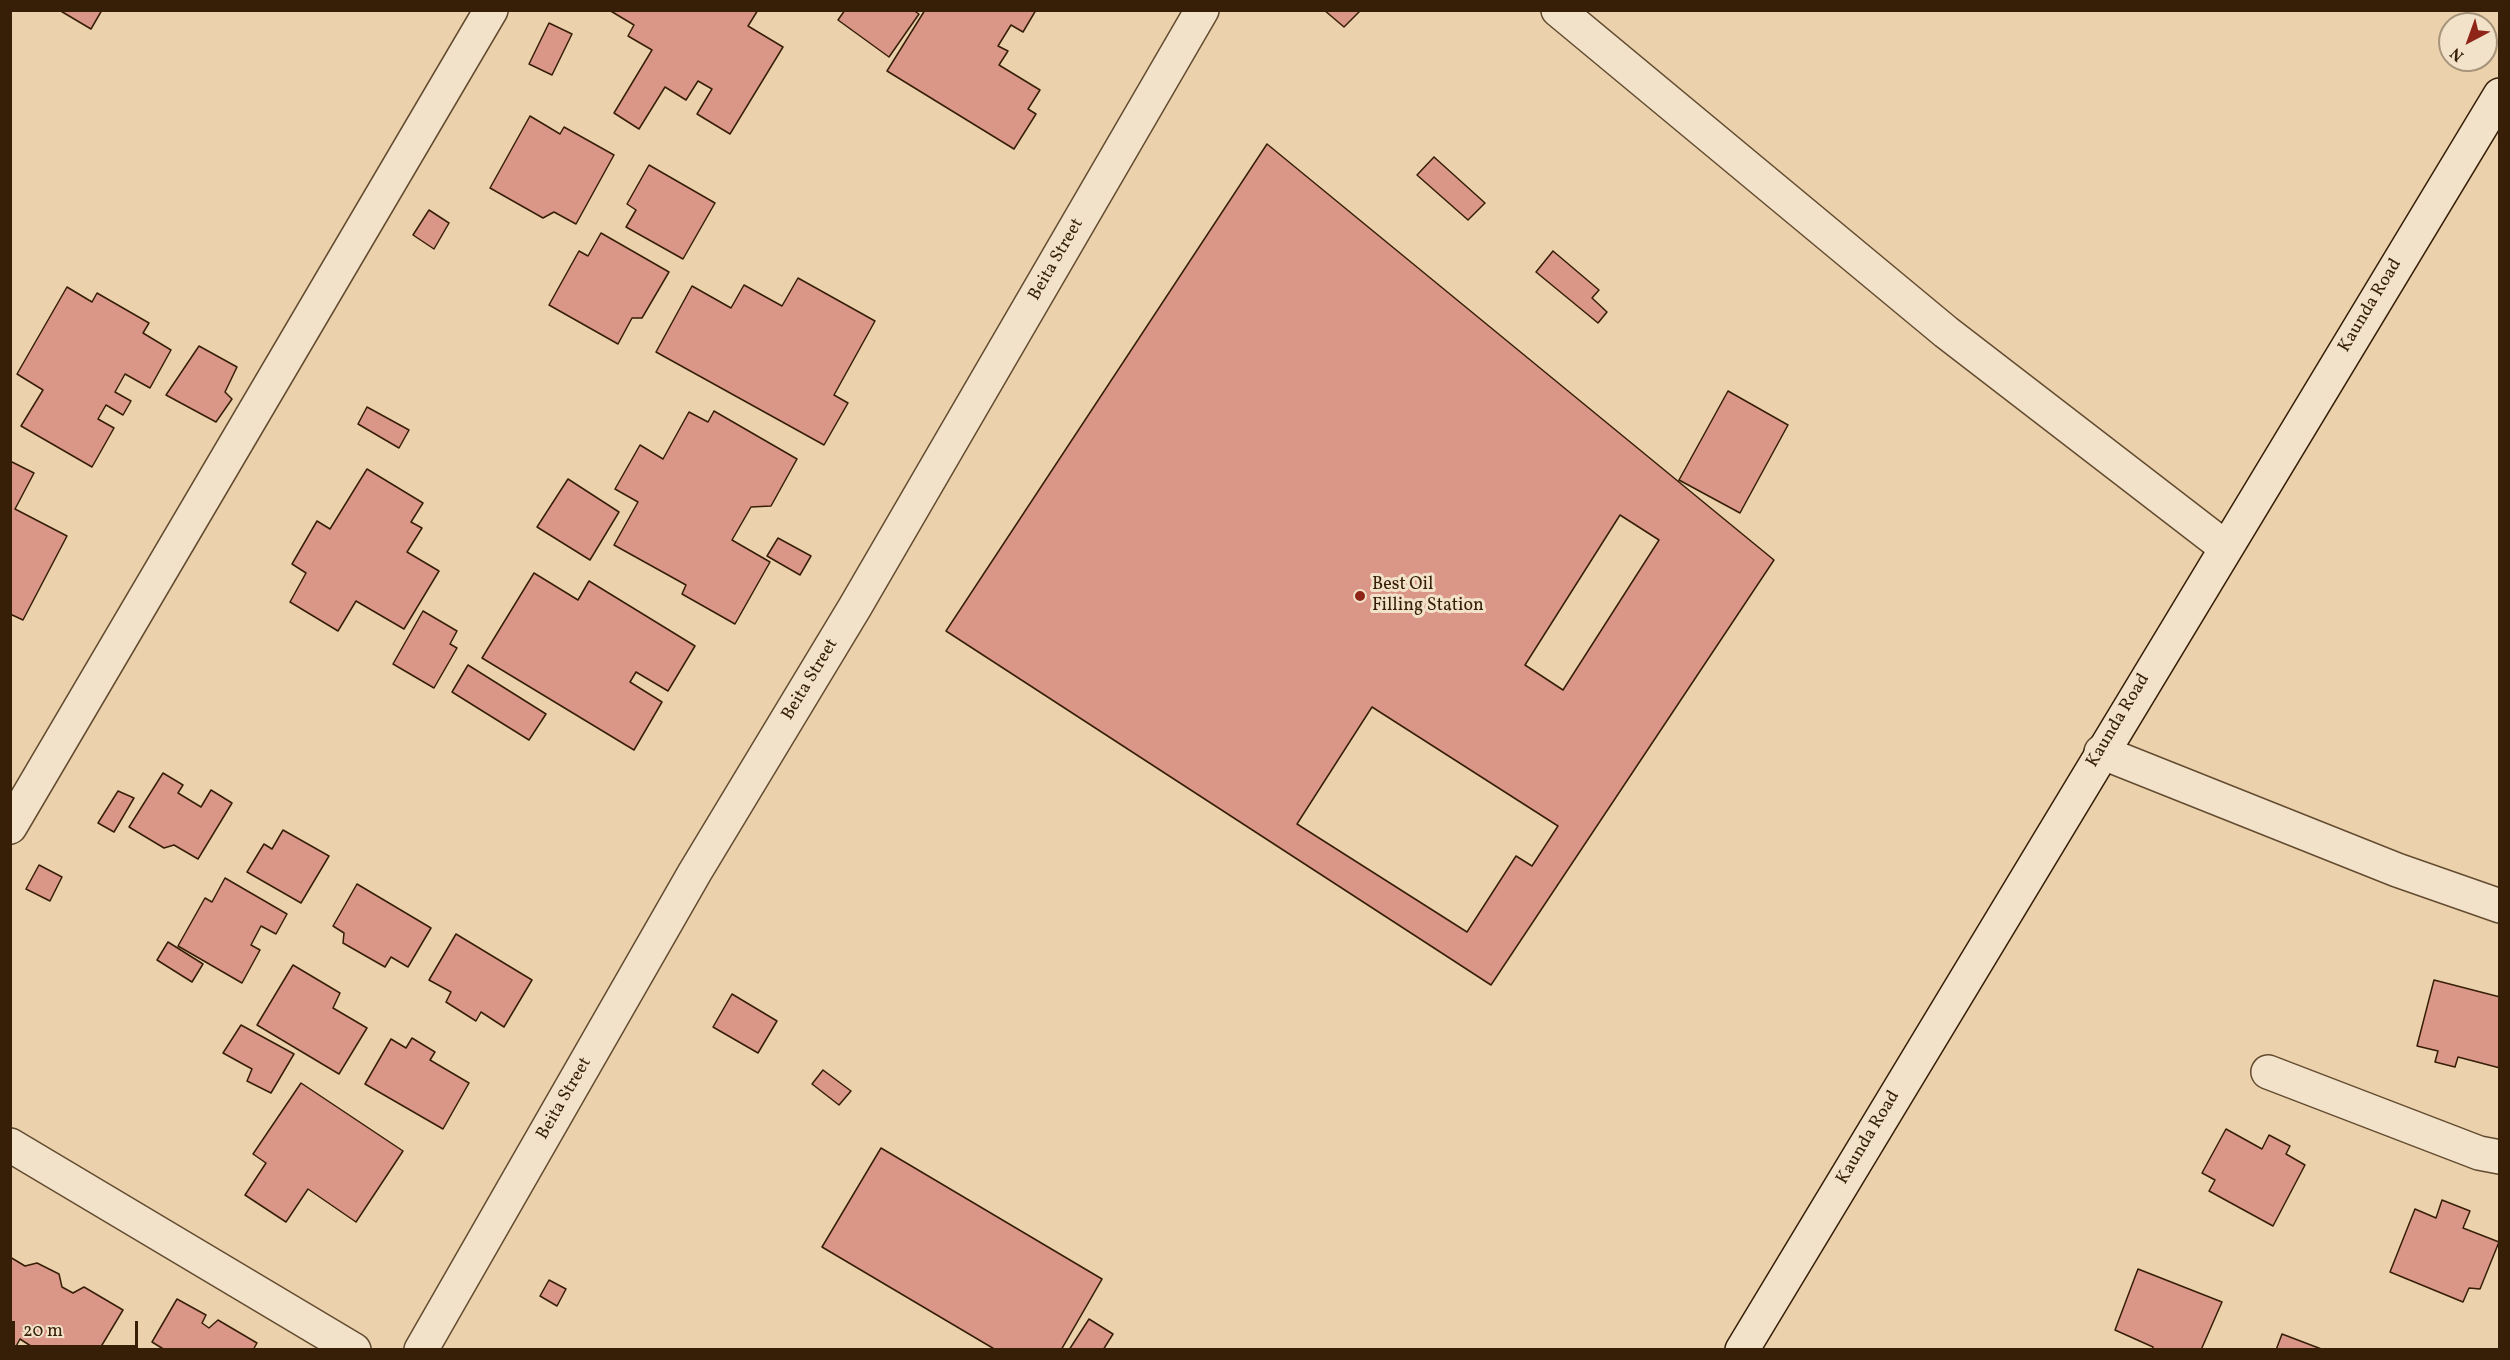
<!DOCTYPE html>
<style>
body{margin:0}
#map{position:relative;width:2510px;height:1360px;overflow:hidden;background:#ebd2ac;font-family:Vollkorn,serif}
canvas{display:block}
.frame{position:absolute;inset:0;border:12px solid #361e07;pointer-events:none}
.north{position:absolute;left:2438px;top:12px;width:60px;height:60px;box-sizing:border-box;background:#f2e2c9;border:2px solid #a7947b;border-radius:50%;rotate:221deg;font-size:16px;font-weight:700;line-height:24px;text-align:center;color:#361e07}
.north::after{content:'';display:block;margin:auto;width:21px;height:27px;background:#8f2418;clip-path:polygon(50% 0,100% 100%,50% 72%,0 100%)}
.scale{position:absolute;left:12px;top:1321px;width:126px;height:27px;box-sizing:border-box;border:3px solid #361e07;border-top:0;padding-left:8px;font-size:18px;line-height:21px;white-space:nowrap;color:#361e07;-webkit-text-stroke:4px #f2e2c9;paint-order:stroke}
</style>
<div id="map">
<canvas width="2510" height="1360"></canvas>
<div class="frame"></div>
<div class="north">N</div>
<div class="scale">20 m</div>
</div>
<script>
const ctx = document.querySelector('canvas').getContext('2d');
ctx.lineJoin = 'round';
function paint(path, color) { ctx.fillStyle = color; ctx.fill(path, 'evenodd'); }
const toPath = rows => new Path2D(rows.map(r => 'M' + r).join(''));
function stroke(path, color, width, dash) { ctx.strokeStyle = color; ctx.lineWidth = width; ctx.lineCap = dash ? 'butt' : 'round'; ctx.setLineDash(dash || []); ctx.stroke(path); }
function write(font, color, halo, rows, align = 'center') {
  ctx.font = font + ' Vollkorn,serif'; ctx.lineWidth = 6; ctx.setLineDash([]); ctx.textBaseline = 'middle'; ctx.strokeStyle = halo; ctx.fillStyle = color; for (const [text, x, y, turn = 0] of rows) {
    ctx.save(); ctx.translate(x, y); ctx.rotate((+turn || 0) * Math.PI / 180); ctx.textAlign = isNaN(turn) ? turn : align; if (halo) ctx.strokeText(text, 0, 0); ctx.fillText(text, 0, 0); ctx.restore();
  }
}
const building = toPath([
 [59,10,102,10,91,29,59,10],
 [609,10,758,10,748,26,783,47,730,134,697,114,712,89,698,81,686,100,665,87,639,129,614,113,652,50,628,36,634,25,609,10],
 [845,10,913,10,919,14,889,57,838,20,845,10],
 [925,10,1036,10,1023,32,1011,25,998,46,1008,51,999,65,1040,90,1028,109,1036,114,1014,149,887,71,925,10],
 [1324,10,1361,10,1344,27,1324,10],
 [549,23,572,34,552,75,529,64,549,23],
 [530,116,560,134,564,127,614,155,576,224,554,212,543,218,490,188,530,116],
 [1267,144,1774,560,1491,985,946,631,1267,144],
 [1434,157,1485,203,1468,220,1417,175,1434,157],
 [649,165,715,203,683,259,626,227,636,210,627,204,649,165],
 [429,210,449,223,434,249,413,235,429,210],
 [601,233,669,272,642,318,632,318,618,344,549,305,579,251,588,256,601,233],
 [1553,251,1599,290,1592,298,1607,312,1598,323,1536,272,1553,251],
 [798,278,875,321,834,395,848,403,824,445,656,352,692,286,731,308,744,285,782,306,798,278],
 [67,287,92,302,97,293,149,323,143,333,171,350,150,388,125,374,115,392,131,401,123,415,106,405,98,419,114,428,92,467,21,426,43,390,17,374,67,287],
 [199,346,237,367,225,392,232,399,216,422,166,395,199,346],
 [1728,391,1788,425,1740,513,1679,480,1728,391],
 [367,407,409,430,399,448,358,424,367,407],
 [714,411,797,459,771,506,751,507,732,540,770,562,735,624,682,594,686,585,614,545,638,502,615,489,640,445,663,459,689,412,708,422,714,411],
 [10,461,34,473,15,509,67,536,23,620,10,614,10,461],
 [367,469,423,503,411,522,422,528,407,552,439,571,404,629,356,601,338,631,290,602,306,573,292,564,317,521,330,529,367,469],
 [568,479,619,512,590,560,537,527,568,479],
 [1620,515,1659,540,1563,690,1525,665,1620,515],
 [778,538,811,556,800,575,767,556,778,538],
 [534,573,578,600,589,581,695,646,668,691,636,672,630,682,662,702,634,750,482,658,534,573],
 [423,611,457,631,450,644,457,648,434,688,393,664,423,611],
 [468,665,546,714,529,740,452,692,468,665],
 [1372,707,1558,826,1532,866,1516,856,1467,932,1297,824,1372,707],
 [163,773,183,785,178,793,201,807,211,790,232,803,198,859,174,845,164,848,129,827,163,773],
 [118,791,134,798,114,832,98,823,118,791],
 [283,830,329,856,301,903,247,872,264,844,272,849,283,830],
 [39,865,62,877,50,901,26,889,39,865],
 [225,878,287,914,276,934,261,926,251,945,260,950,242,983,178,946,205,898,212,902,225,878],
 [357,884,431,928,408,967,391,957,385,967,343,943,344,933,333,926,357,884],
 [456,934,532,980,504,1027,481,1012,476,1021,446,1002,451,992,429,980,456,934],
 [168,942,203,964,192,982,157,960,168,942],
 [293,965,340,993,333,1008,367,1028,339,1074,257,1025,293,965],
 [2434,980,2500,997,2500,1068,2458,1057,2455,1067,2435,1062,2438,1051,2417,1046,2434,980],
 [732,994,777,1021,758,1053,713,1027,732,994],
 [241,1025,294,1054,271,1093,247,1081,252,1069,223,1053,241,1025],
 [412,1038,435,1052,430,1060,469,1083,443,1129,365,1084,391,1039,406,1048,412,1038],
 [823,1070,851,1091,839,1105,812,1084,823,1070],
 [301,1083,403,1151,356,1222,308,1189,286,1222,245,1195,266,1163,253,1154,301,1083],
 [2226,1129,2262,1149,2269,1135,2290,1146,2286,1154,2305,1165,2273,1226,2209,1191,2215,1180,2202,1173,2226,1129],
 [881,1148,1102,1279,1061,1350,996,1350,822,1247,881,1148],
 [2442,1200,2470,1211,2463,1228,2499,1242,2480,1289,2469,1288,2463,1302,2390,1272,2415,1209,2436,1218,2442,1200],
 [10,1257,25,1266,37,1263,59,1274,62,1287,73,1293,84,1287,123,1310,99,1350,37,1350,20,1339,14,1350,10,1350,10,1257],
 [2138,1269,2222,1302,2201,1350,2153,1350,2153,1347,2115,1330,2138,1269],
 [549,1280,566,1289,557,1306,540,1296,549,1280],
 [177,1299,206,1315,202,1323,209,1328,218,1320,257,1343,253,1350,165,1350,152,1342,177,1299],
 [1089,1319,1113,1334,1103,1350,1069,1350,1089,1319],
 [2282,1334,2324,1350,2276,1350,2282,1334]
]);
paint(building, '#da9788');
stroke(building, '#361e07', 1.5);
const street = toPath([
 [1558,10,1946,332,2225,547],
 [2101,752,2397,870,2500,906],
 [10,827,491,10],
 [2268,1072,2479,1153,2500,1157],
 [10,1145,354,1350],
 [421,1350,695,872,855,607,1202,10]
]);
const secondary = toPath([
 [1742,1350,2500,95]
]);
stroke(street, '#634b30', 36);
stroke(secondary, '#361e07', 36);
stroke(street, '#f2e2c9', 33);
stroke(secondary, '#f2e2c9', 33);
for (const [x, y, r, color] of [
 [1360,596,6,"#8f2418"]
]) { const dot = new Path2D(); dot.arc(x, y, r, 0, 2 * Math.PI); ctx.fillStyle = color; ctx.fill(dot); stroke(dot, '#f2e2c9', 2); }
write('18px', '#361e07', '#f2e2c9', [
 ["Beita Street",1057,260,-60],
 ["Kaunda Road",2371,306,-59],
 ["Beita Street",811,680,-59],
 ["Kaunda Road",2119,721,-59],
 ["Beita Street",565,1099,-60],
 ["Kaunda Road",1869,1138,-59]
]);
write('18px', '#361e07', '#f2e2c9', [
 ["Best Oil",1372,586],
 ["Filling Station",1372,607]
], 'left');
</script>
